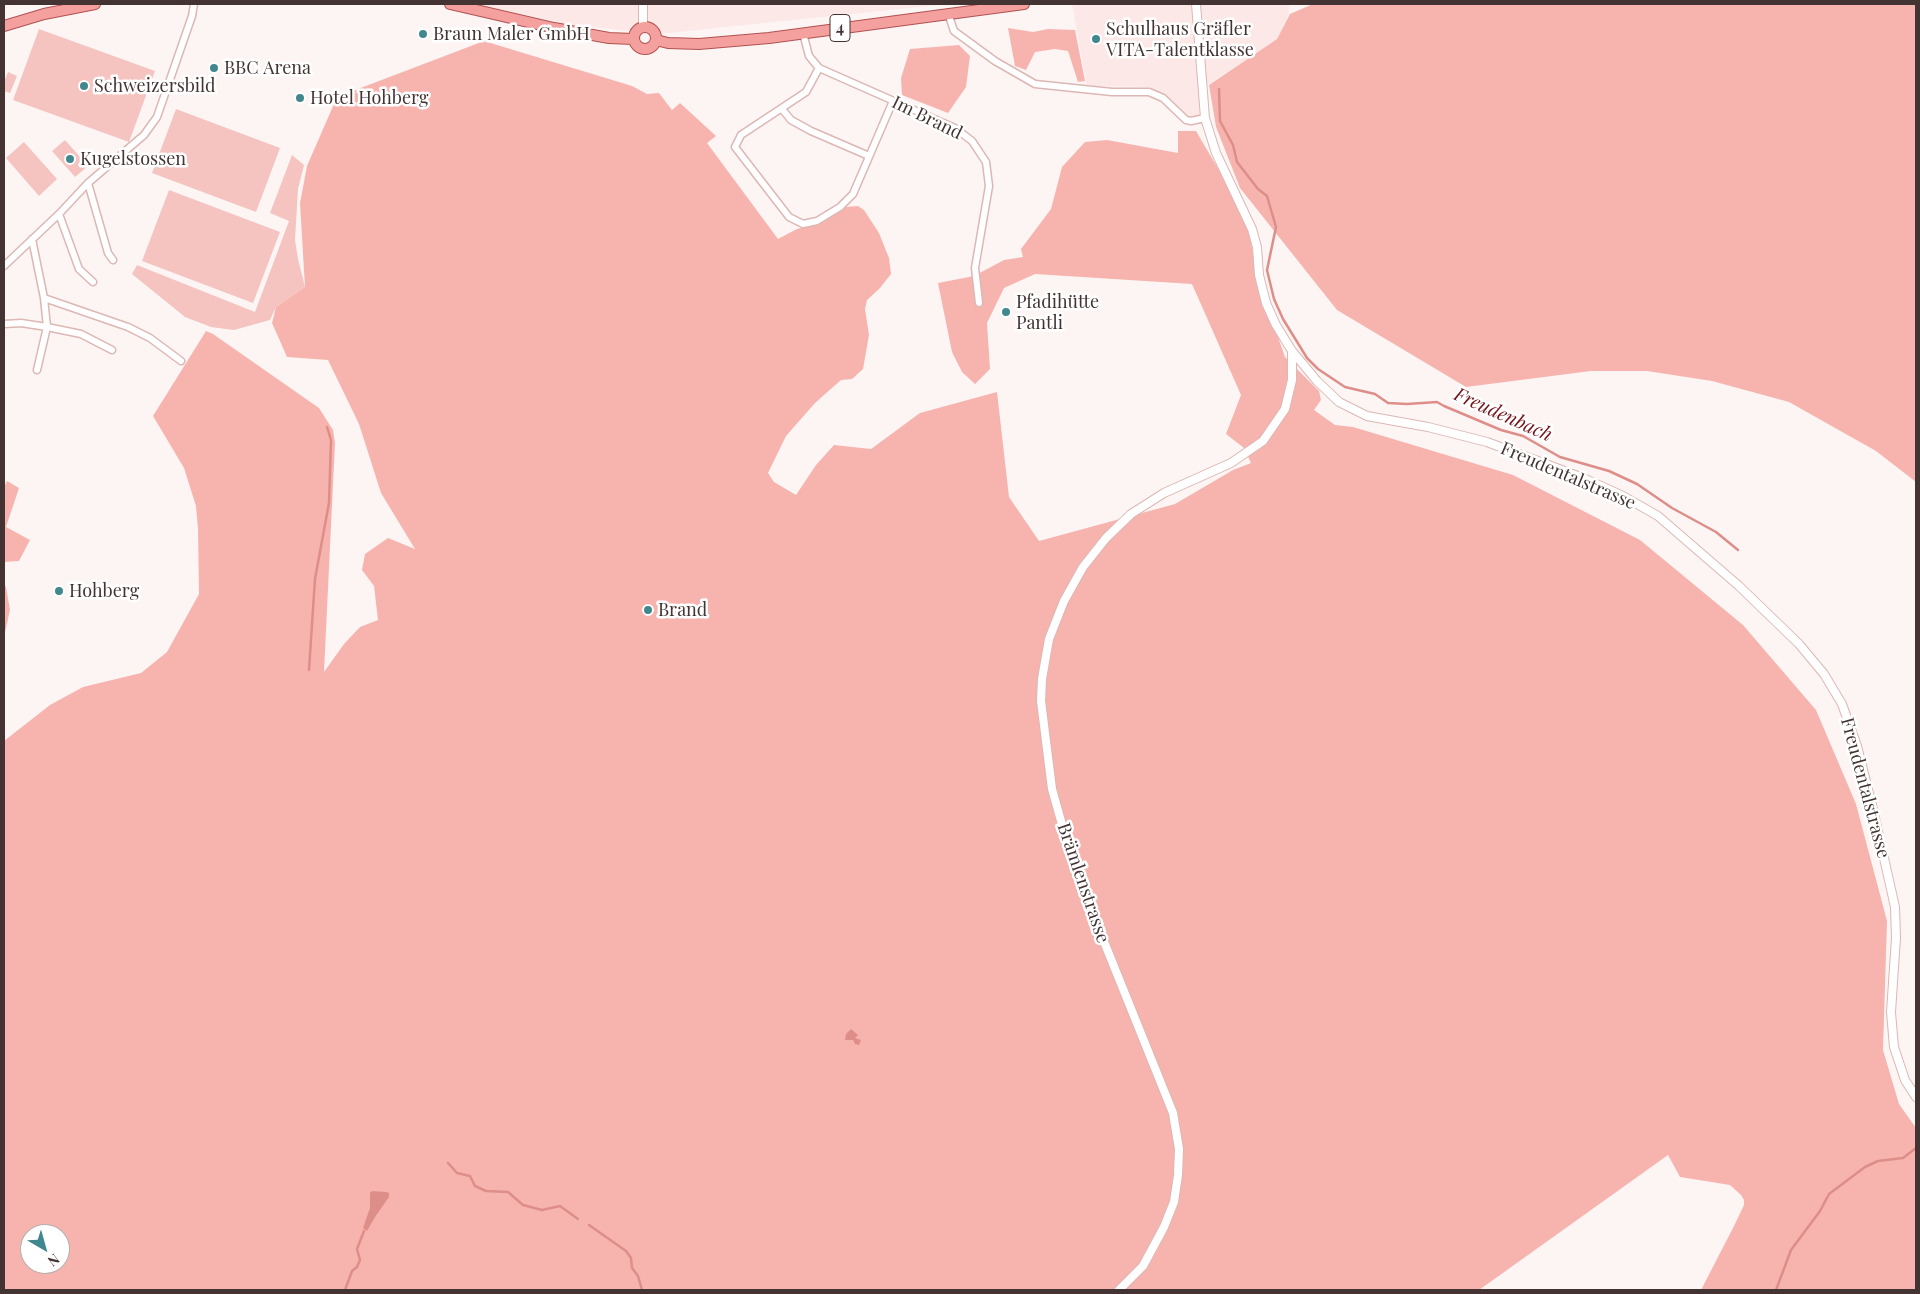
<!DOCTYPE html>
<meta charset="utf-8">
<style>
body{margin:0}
#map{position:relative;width:1920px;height:1294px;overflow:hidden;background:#fdf5f4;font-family:"Playfair Display",serif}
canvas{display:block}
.frame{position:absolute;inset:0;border:5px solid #433433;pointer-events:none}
.north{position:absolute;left:20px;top:1224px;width:50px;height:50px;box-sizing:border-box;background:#fff;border:1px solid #b4aead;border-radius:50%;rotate:142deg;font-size:14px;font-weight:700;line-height:20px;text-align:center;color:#433433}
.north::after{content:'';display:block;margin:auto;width:18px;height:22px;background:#40888e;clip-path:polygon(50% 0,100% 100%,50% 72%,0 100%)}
</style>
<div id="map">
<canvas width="1920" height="1294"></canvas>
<div class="frame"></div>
<div class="north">N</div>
</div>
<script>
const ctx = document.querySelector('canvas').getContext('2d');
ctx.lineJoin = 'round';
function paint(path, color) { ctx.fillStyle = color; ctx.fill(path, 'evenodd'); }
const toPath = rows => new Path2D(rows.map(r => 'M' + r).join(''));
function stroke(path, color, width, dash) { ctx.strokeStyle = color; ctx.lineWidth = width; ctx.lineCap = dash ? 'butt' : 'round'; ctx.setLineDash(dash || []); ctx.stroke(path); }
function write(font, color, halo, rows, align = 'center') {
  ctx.font = font + ' "Playfair Display",serif'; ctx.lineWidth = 5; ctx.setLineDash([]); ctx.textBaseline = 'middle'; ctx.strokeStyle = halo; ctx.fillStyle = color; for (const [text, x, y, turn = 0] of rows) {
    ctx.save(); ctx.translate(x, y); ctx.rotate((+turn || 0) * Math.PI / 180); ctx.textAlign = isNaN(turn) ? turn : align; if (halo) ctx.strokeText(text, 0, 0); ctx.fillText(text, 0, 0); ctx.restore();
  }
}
paint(toPath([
 [476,4,948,4,659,34,571,25],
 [1072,4,1289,4,1289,14,1277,39,1198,91,1200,116,1184,116,1165,95,1148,87,1087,86]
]), '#fce9e7');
paint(toPath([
 [39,29,155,71,129,142,13,100],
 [8,72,17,76,10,93,4,91,4,82],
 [176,109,280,148,256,212,152,173],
 [65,140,88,166,75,177,52,151],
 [24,142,57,179,39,196,6,158],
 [292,155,304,165,298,189,295,240,298,259,305,287,276,307,270,320,234,330,211,327,185,317,132,274,137,265,255,312,289,221,270,213],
 [169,190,280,232,253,303,142,261]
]), '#f5c4c0');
paint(toPath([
 [1313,4,1916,4,1916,482,1876,451,1789,402,1712,381,1647,371,1591,371,1466,387,1337,310,1240,188,1216,127,1209,85,1277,39,1290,14],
 [1008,28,1033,32,1048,29,1075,30,1085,81,1078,82,1068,51,1055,49,1035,52,1026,70,1015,66],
 [484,41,632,86,647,94,659,93,672,110,680,103,716,136,707,143,778,239,797,229,819,224,845,207,858,206,864,210,879,233,889,258,891,274,880,288,867,300,865,309,869,335,863,369,852,379,841,380,815,403,786,436,768,473,774,482,796,495,816,465,834,445,871,449,920,413,997,392,1009,497,1039,541,1175,504,1233,470,1251,463,1244,448,1226,434,1241,395,1192,284,1035,274,1004,288,987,323,990,369,975,384,962,372,952,352,938,283,974,276,1004,260,1023,257,1021,249,1051,209,1062,167,1085,142,1107,140,1178,153,1178,131,1196,131,1220,172,1249,231,1257,277,1285,357,1319,391,1321,400,1314,410,1335,425,1353,427,1513,475,1640,540,1743,625,1816,710,1856,804,1887,921,1883,1050,1899,1104,1916,1128,1916,1290,1701,1290,1734,1226,1744,1205,1744,1200,1741,1195,1730,1185,1680,1177,1668,1155,1479,1290,4,1290,4,741,50,705,83,687,141,673,167,652,199,594,198,529,196,506,184,468,153,416,206,331,213,334,319,408,333,430,335,443,324,672,344,644,360,627,378,620,374,586,362,570,365,554,388,538,415,549,381,493,359,424,328,360,287,357,272,323,276,307,305,287,300,203,307,166,337,97],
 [30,1234,60,1234,60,1264,30,1264],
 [959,45,970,56,966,87,948,113,902,95,901,78,910,49],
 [7,481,19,488,6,527,30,540,19,561,4,562,4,487],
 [4,584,6,587,10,610,4,637]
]), '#f7b4af');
paint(toPath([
 [851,1029,858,1035,855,1038,861,1040,859,1045,855,1044,853,1040,845,1040,846,1034],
 [372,1191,386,1192,389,1193,389,1197,375,1217,367,1231,363,1228,370,1208,370,1193]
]), '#de8e89');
stroke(toPath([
 [1219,89,1220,121,1233,145,1237,162,1258,189,1267,196,1276,227,1267,270,1274,299,1283,319,1307,358,1318,369,1345,387,1375,394,1388,403,1407,404,1437,402,1444,406,1501,430,1523,436,1560,457,1609,471,1637,484,1672,508,1716,532,1738,550],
 [309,670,315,579,329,503,331,440,327,427],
 [448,1163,457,1173,470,1176,475,1186,486,1191,508,1192,523,1205,542,1210,560,1206,578,1219],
 [589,1225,626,1251,631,1258,632,1268,638,1276,642,1290],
 [345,1290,352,1271,357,1267,360,1260,357,1249,364,1231],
 [1776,1290,1791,1250,1820,1211,1829,1194,1865,1167,1878,1161,1903,1158,1916,1148]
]), '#de8e89', 2.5);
const minor = toPath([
 [948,13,954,31,995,61,1035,84,1112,92,1149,92,1163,98,1186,120,1191,121,1205,118],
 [803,33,809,56,819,68,955,128,972,141,986,162,989,186,975,268,979,303],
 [819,68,806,92,741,135,735,147,789,217,803,224,817,221,840,207,853,194,893,101],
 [782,109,791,120,811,131,869,156],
 [88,183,108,253,113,260],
 [59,214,79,269,93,282],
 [32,239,44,298,47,327,37,370],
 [4,266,59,214,88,183,144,135,157,117,192,16,194,4],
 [44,298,128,327,150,338,181,361],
 [4,324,21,323,47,327,81,334,112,350]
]);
const tertiary = toPath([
 [643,4,643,27],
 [1196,4,1205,118,1216,153,1252,229,1257,247,1259,275,1266,303,1276,325,1292,351,1317,381,1339,402,1367,416,1428,427,1487,442,1583,478,1623,496,1658,516,1739,586,1799,644,1824,674,1842,704,1857,746,1873,809,1895,907,1896,938,1891,1012,1894,1047,1905,1080,1916,1097],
 [1119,1290,1143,1266,1164,1227,1174,1202,1178,1175,1179,1149,1173,1113,1074,867,1052,789,1041,701,1042,679,1049,639,1064,601,1083,567,1106,538,1131,514,1164,493,1231,463,1263,441,1285,409,1292,380,1292,351]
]);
const primary = toPath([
 [450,4,554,28,609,38,633,39],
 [4,26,44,14,95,4],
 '634 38a11 11 0 1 1 22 0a11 11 0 1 1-22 0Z',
 [656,40,668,43,699,44,769,38,1024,4]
]);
stroke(minor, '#dcb7b4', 9);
stroke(tertiary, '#dcb7b4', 10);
stroke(primary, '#b15150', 12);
stroke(minor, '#fff', 6);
stroke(tertiary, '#fff', 8);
stroke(primary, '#f4a09f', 10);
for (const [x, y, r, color] of [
 [423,34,5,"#40888e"],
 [1096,39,5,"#40888e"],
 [214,68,5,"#40888e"],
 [84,86,5,"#40888e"],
 [300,98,5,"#40888e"],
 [70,159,5,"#40888e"],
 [1006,312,5,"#40888e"],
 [59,591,5,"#40888e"],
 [648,610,5,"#40888e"]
]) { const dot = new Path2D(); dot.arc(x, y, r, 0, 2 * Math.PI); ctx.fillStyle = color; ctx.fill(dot); stroke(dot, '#fff', 2); }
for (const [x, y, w] of [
 [840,28,20]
]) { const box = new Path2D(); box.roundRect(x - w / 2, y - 13.5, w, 27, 4); ctx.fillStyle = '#fff'; ctx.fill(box); stroke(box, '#433433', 1); }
write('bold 16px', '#433433', null, [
 ["4",840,28]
]);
write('18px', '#433433', '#fff', [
 ["Schulhaus Gräfler",1106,29],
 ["VITA-Talentklasse",1106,50],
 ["Braun Maler GmbH",433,34],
 ["BBC Arena",224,68],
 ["Schweizersbild",94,86],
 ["Hotel Hohberg",310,98],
 ["Kugelstossen",80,159],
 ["Pfadihütte",1016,302],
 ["Pantli",1016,323],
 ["Hohberg",69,591],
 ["Brand",658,610]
], 'left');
write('18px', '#433433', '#fff', [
 ["Im Brand",927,118,26],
 ["Freudentalstrasse",1568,476,23],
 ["Freudentalstrasse",1865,788,75],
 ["Brämlenstrasse",1083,883,71]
]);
write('italic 19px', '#711219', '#fff', [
 ["Freudenbach",1503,415,24]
]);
</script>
